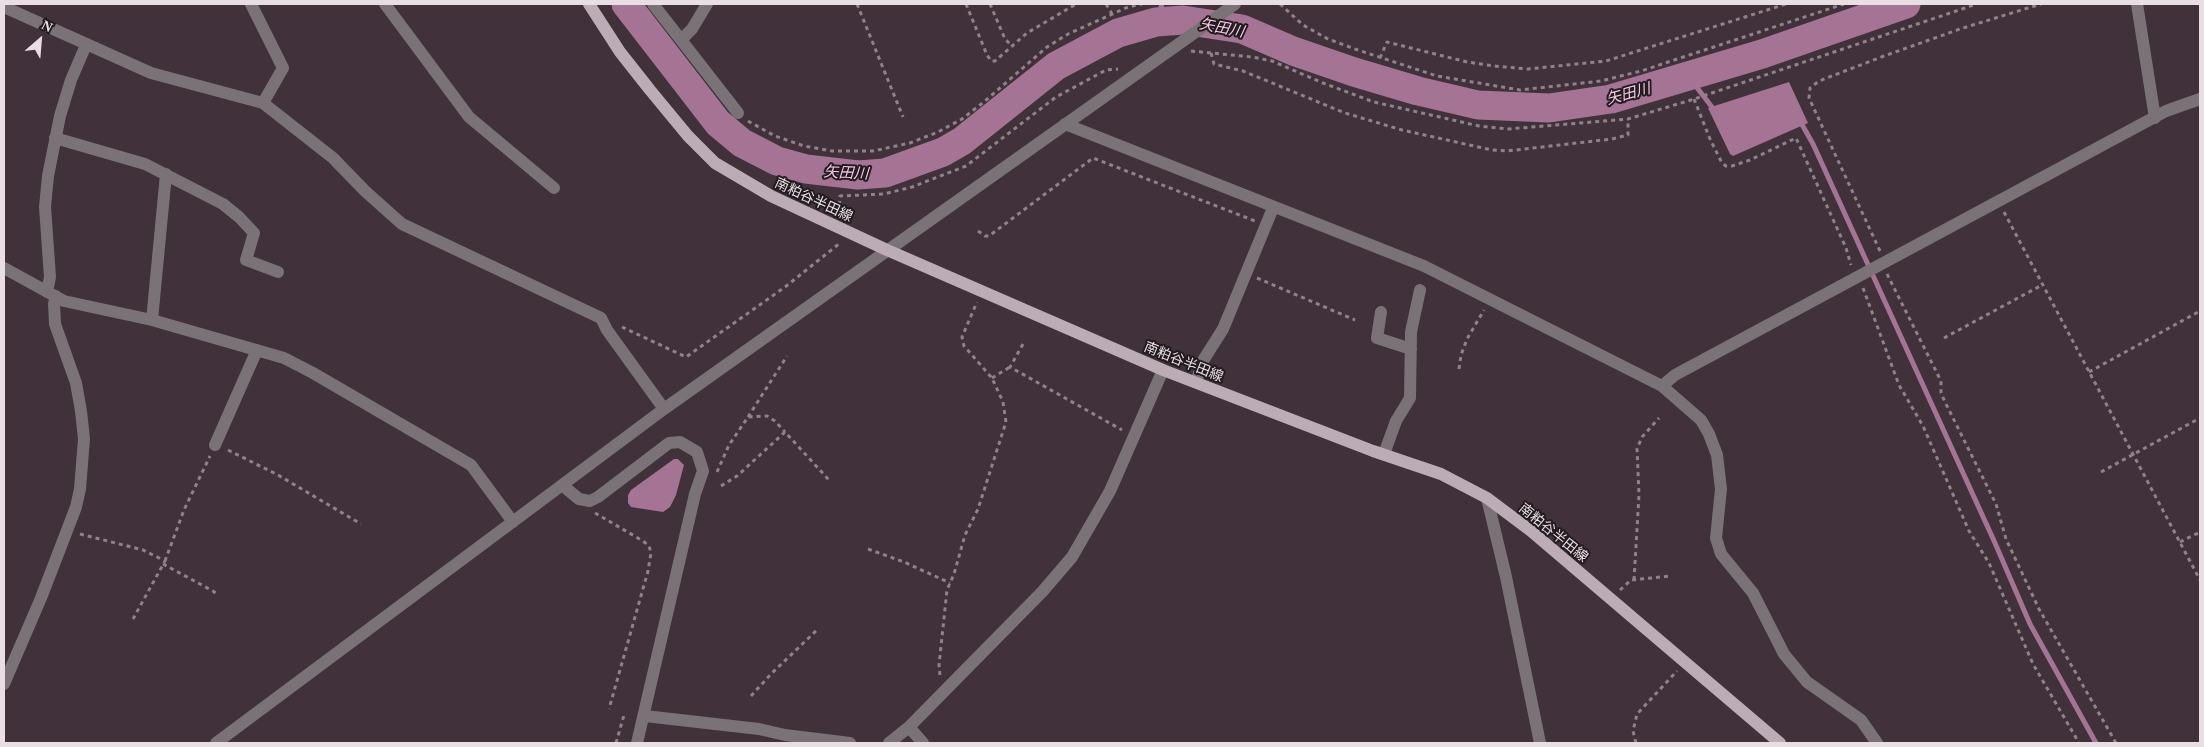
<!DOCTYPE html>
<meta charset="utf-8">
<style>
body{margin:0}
#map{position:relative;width:2204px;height:747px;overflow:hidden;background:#40313a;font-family:Georgia,serif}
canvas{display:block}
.frame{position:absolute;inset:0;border:5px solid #e8dee4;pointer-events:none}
.north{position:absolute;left:15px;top:15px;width:50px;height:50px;-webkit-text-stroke:4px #221b1f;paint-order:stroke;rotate:27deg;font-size:14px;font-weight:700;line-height:20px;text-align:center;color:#e8dee4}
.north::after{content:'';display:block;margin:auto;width:18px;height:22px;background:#e8dee4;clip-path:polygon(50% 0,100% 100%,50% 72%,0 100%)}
</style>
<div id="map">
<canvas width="2204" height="747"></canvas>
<div class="frame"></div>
<div class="north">N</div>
</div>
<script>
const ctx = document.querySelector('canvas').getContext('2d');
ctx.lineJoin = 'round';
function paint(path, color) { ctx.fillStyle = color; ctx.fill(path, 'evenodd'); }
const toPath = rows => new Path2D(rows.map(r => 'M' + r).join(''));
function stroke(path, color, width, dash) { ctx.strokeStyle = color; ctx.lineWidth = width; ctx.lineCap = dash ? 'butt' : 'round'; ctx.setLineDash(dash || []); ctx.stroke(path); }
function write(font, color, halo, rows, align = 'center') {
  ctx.font = font + ' Georgia,"Noto Sans JP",serif'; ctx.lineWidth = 4; ctx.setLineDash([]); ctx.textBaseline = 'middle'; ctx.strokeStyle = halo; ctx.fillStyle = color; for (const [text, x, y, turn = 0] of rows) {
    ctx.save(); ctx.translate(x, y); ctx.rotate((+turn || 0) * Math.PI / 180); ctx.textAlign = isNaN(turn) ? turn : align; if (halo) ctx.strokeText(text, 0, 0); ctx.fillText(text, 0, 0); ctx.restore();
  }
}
paint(toPath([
 [1789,82,1808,123,1733,156,1730,154,1708,108],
 [674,459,678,459,684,465,676,495,670,507,663,512,631,507,628,503,628,495,631,490]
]), '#a57394');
stroke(toPath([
 [1156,22,1162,4],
 [1688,76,1715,111],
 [1800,121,1813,144,1995,543,2030,624,2096,743]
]), '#a57394', 5);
stroke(toPath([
 [626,4,718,123,742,143,777,161,806,169,858,175,885,173,943,152,962,141,1056,66,1118,33,1156,22,1183,20,1242,29,1293,51,1354,72,1418,91,1478,105,1549,108,1611,99,1762,54,1906,4]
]), '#a57394', 29);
stroke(toPath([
 [857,4,903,117],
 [966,4,987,55,991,61,995,61,1027,33,1076,4],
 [990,4,1005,39,1011,45],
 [1106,4,1112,14],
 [1280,4,1303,25,1328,39,1355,49,1437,76,1520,90,1601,81,1641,71,1844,4],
 [1191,51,1252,57,1272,61,1323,83,1374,102,1479,126,1508,129,1628,119,1691,100,1977,4],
 [1211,53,1214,64,1243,71,1345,113,1402,130,1492,150,1507,151,1612,139,1628,135,1628,119],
 [1380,58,1387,42,1467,62,1494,66,1528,69,1606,61,1786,4],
 [1694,99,1710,139,1722,163,1726,166,1732,166,1750,160,1796,138,1846,248,1851,265],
 [748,121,775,136,804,146,832,151,873,151,910,143,938,132,962,119,985,101,1047,47,1068,34,1128,7,1142,4],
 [2004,212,2200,580],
 [839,213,840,196,884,194,912,187,966,166,1056,97,1106,70,1118,69],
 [978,231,985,236,989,236,1093,158,1255,221],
 [1880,251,1809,98,1810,88,1819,81,1884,56,1963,28,2041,4],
 [1887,274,1941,381,1941,393,1945,402,1996,504,2006,539,2039,609,2116,743],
 [1257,278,1355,320],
 [1863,288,1899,385,1923,426,1969,531,1989,563,2033,664,2079,743],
 [622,327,686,357,785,287,840,243],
 [1944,338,2042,285],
 [1023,344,1010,367,1122,430],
 [1459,369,1461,355,1467,339,1484,310],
 [2089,372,2200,311],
 [992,378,1010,367],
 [748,417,787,356],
 [228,450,278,475,361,524],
 [717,472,729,445,748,417,767,416,775,421,785,432],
 [2101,472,2200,418],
 [721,486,737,476,785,432,829,480],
 [595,513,643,541,649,546,651,553,648,571,609,709],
 [80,534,143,550,165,561,133,619],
 [2180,542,2200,532],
 [868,549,904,562,950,583],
 [165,561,184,510,210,456],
 [163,564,213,591,218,595],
 [1634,580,1639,495,1637,449,1642,437,1659,418],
 [1620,590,1631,580,1671,576],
 [940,675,939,665,947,590,954,574,965,535,978,509,1006,422,1003,402,992,378,964,346,962,337,977,302],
 [751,696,771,674,818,629],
 [616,743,624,715],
 [1636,743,1633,731,1637,714,1677,671]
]), '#8f828a', 3, [4, 4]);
stroke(toPath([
 [251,4,283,68,263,103],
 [385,4,469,117,554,188],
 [653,4,738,113],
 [2137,4,2155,118],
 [4,7,151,73,263,103,333,158,365,191,402,224,601,318,607,330,664,409],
 [681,40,692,29,707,4],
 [1065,124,1424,266,1662,386,1701,420,1709,434,1717,455,1721,489,1716,538,1721,554,1753,593,1784,654,1807,682,1861,720,1877,743],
 [55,138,145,164,223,204,239,217,254,233,246,260,278,272],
 [4,268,64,301,152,320,284,358,313,373,471,465,513,522],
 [47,292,50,277,45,207,48,176,60,116,71,80,86,45],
 [1381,312,1377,338,1411,349],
 [152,320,166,174],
 [1196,382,1204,359,1223,329,1273,208],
 [1662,386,1675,375,2166,111,2200,99],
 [215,445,257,350],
 [1384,454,1396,421,1410,398,1411,332,1420,290],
 [562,485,579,499,590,501,598,497,669,443,680,442,697,452,703,471,695,494,637,743],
 [1487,498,1506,577,1540,743],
 [4,684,41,598,76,507,80,489,84,439,81,411,76,383,55,324,54,304,56,296],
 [645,716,759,729,785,735,850,743],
 [909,727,923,743],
 [216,743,664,409,1235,4],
 [889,743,909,727,1042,592,1072,557,1110,491,1163,370]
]), '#7a7276', 12);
stroke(toPath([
 [589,4,620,52,650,90,688,136,715,163,771,196,887,250,1163,370,1373,451,1441,474,1487,498,1531,531,1780,743]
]), '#bcacb6', 12);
write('14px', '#e8dee4', '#221b1f', [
 ["南粕谷半田線",814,199,25],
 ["南粕谷半田線",1184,361,22],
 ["南粕谷半田線",1554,532,39]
]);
write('italic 15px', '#f7c9e6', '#221b1f', [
 ["矢田川",1222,27,11],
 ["矢田川",1628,93,-15],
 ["矢田川",846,172,3]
]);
</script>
